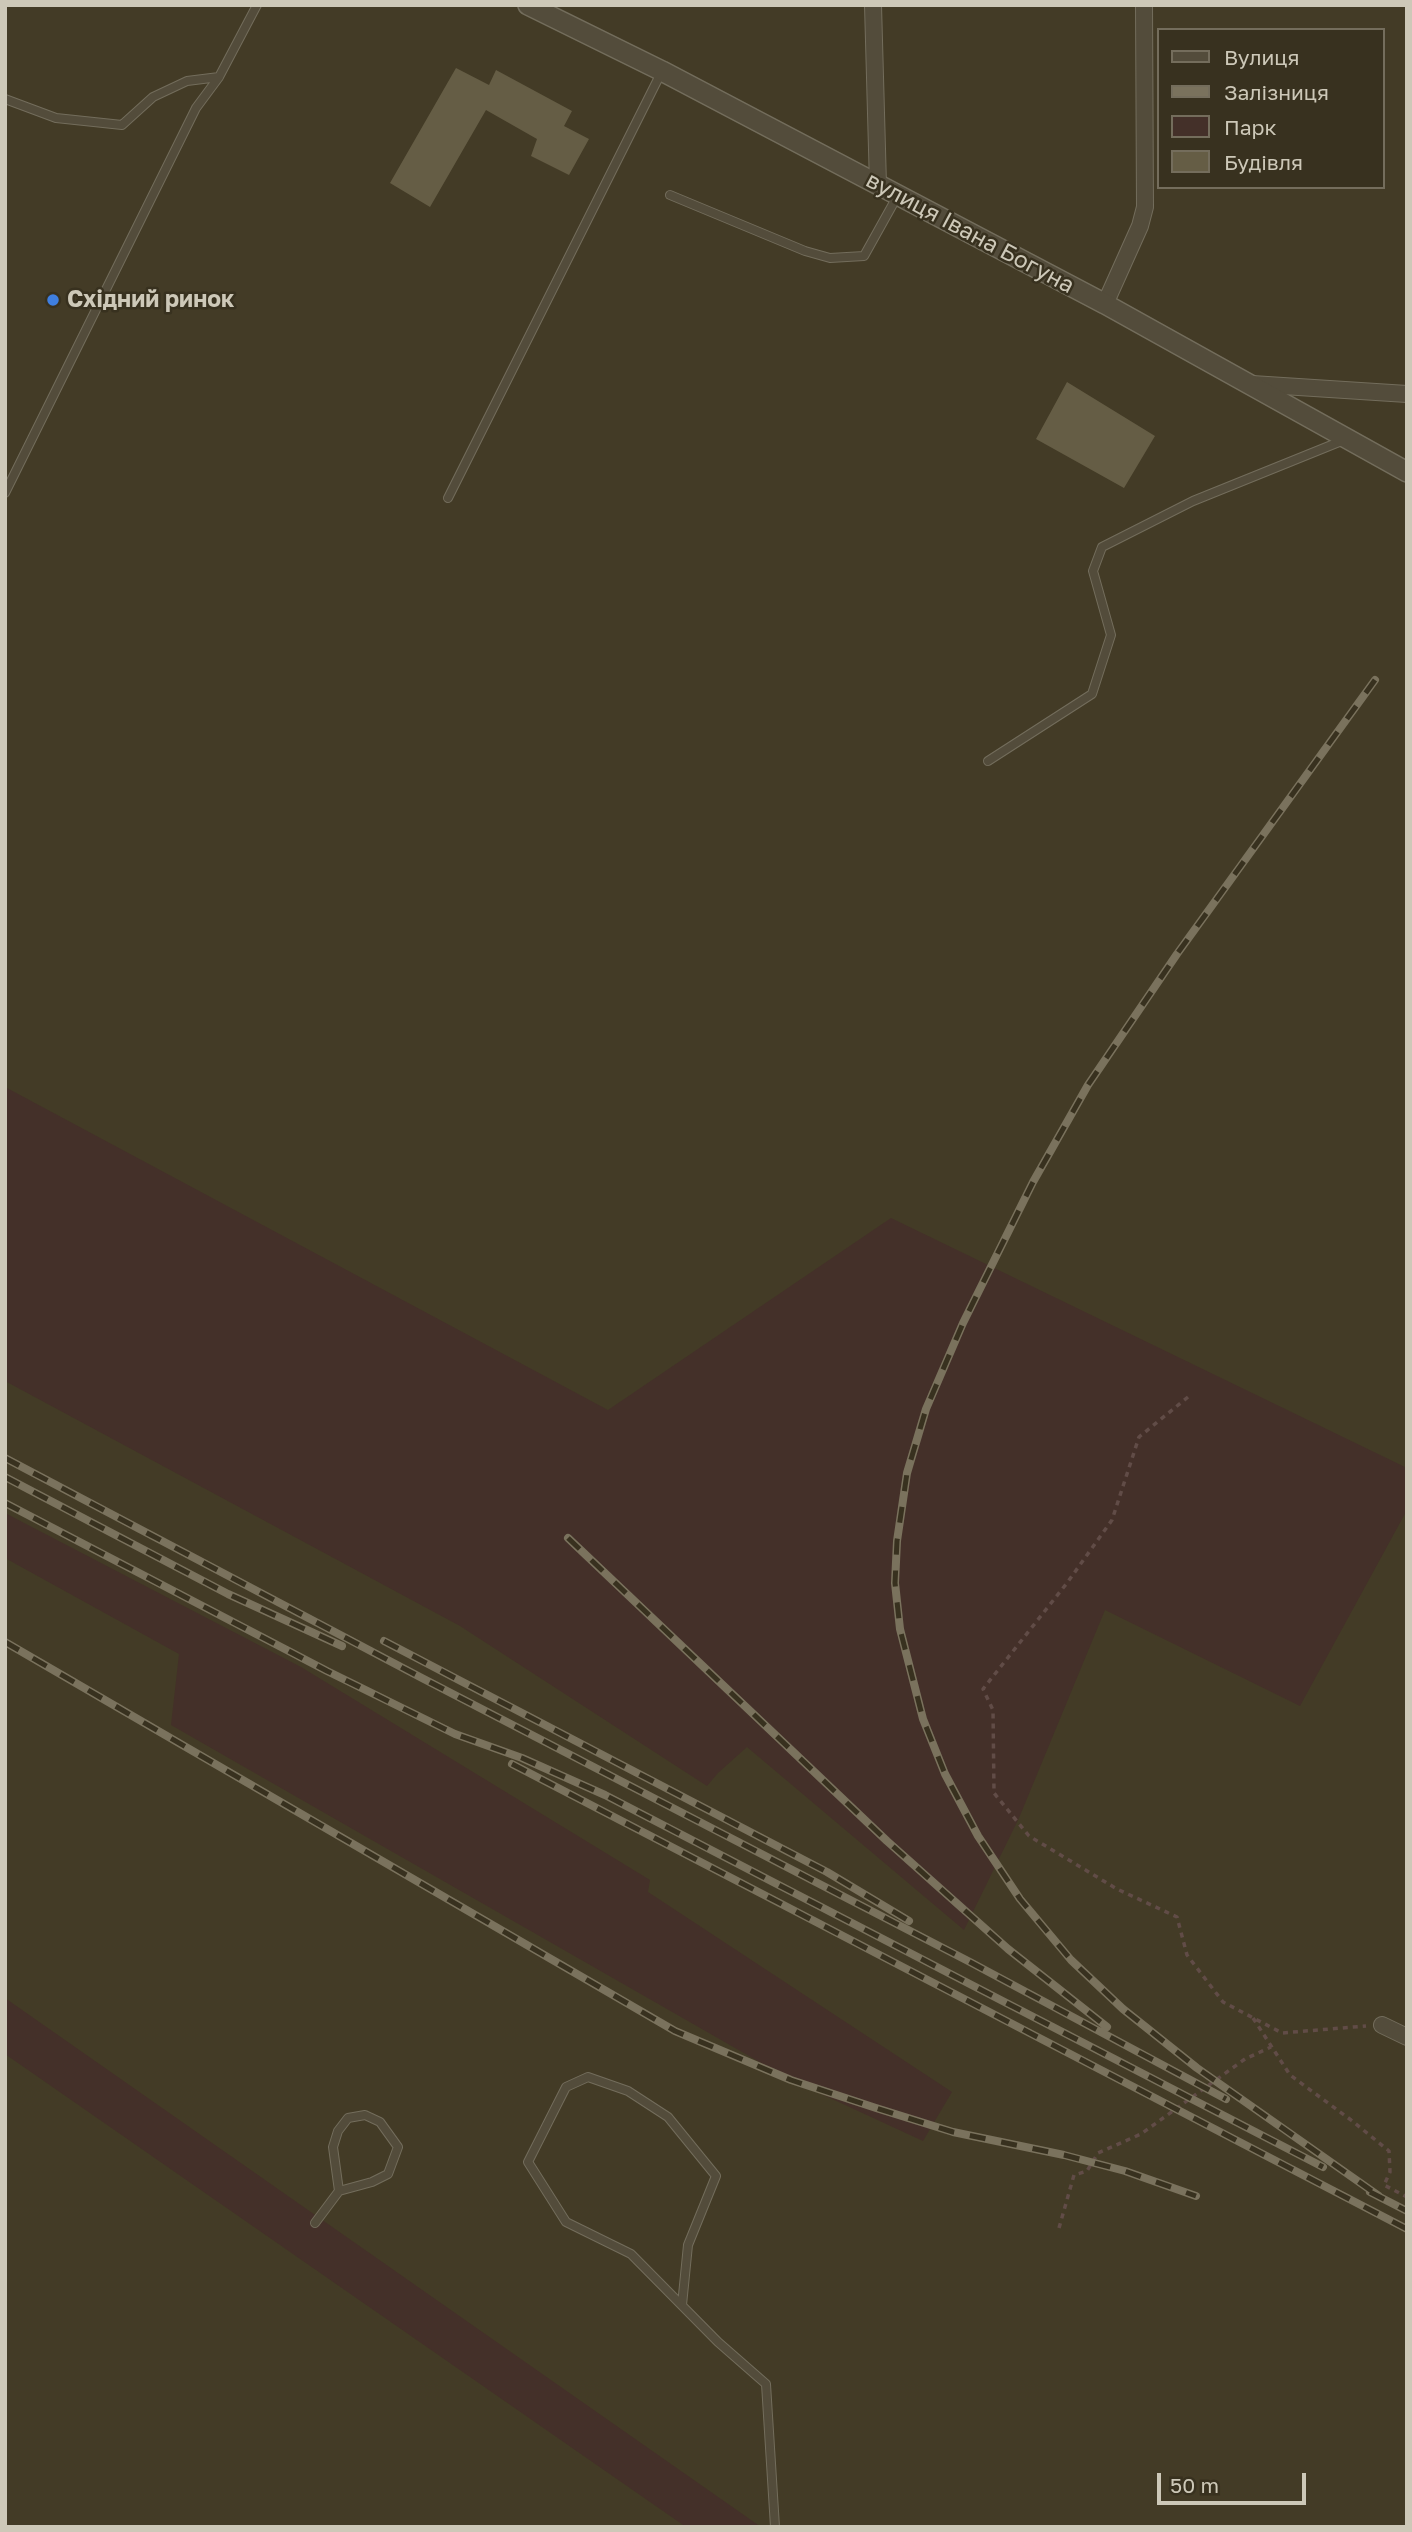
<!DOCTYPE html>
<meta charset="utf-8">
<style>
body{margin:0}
#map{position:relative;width:1412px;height:2532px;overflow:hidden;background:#433b26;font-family:"Golos Text",sans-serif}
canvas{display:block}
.frame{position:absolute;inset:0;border:7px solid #cdc8b8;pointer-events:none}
.legend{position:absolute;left:1157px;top:28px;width:228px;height:161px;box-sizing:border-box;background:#38311f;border:2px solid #746d5c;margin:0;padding:9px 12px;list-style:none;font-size:21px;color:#cdc8b8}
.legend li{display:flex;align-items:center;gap:14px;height:35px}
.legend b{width:35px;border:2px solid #746d5c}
.scale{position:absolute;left:1157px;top:2473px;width:149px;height:32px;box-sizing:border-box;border:4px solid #cdc8b8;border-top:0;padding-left:9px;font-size:21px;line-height:24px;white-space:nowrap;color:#cdc8b8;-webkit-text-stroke:5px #38311f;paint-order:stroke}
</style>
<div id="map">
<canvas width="1412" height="2532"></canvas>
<div class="frame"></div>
<ul class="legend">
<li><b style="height:9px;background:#534c3b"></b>Вулиця</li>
<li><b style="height:9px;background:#7a725d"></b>Залізниця</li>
<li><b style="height:19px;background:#443029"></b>Парк</li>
<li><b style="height:19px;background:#655d45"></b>Будівля</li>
</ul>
<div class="scale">50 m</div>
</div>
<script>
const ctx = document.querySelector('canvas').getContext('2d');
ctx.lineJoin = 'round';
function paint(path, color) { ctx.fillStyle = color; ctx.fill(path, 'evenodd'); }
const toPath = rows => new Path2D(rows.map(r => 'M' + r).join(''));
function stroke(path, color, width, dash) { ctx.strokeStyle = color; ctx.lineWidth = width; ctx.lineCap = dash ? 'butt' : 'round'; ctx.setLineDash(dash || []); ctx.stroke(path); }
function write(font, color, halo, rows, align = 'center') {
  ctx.font = font + ' "Golos Text",sans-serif'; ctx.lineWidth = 5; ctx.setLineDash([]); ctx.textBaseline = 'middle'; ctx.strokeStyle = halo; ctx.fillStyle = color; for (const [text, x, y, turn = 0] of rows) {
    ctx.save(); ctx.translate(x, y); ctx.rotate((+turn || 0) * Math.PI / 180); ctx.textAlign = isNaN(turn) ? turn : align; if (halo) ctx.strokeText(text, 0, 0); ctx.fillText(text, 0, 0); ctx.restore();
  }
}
paint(toPath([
 [5,1087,608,1410,891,1218,1407,1468,1407,1510,1300,1706,1105,1610,1019,1818,964,1930,747,1747,718,1773,707,1786,460,1626,5,1381],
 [5,1513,301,1667,650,1880,648,1892,952,2092,923,2141,791,2080,171,1725,179,1654,5,1558],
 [5,1998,761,2527,686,2527,5,2054]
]), '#443029');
paint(toPath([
 [456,68,489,85,496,70,572,111,564,126,589,139,569,175,531,156,537,139,486,110,430,207,390,183],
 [1067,382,1155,436,1124,488,1036,439]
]), '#655d45');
const service = toPath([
 [5,99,56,118,122,125,153,97,187,81,219,77],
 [670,195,805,251,830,258,864,256,898,195],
 [5,493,196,108,219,77,257,5],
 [448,498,662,71],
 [988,761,1092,694,1111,635,1093,571,1102,547,1193,501,1344,440],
 [315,2223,339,2191,333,2147,338,2131,348,2118,365,2115,380,2122,398,2147,388,2174,372,2182,339,2191],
 [682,2305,688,2245,716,2176,668,2117,628,2091,588,2077,566,2087,528,2162,566,2222,631,2254,718,2342,766,2384,775,2527]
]);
const minor = toPath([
 [873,5,878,185],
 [1105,304,1140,226,1145,207,1144,5],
 [1252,384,1407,394],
 [1382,2025,1407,2037]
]);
const tertiary = toPath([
 [528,5,662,71,1105,304,1407,472]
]);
stroke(service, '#736d5c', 10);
stroke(minor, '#736d5c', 18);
stroke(tertiary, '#736d5c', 22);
stroke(toPath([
 [1188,1397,1139,1437,1112,1520,1067,1583,983,1689,993,1710,994,1793,1029,1836,1117,1889,1177,1917,1187,1955,1223,2002,1282,2033,1366,2026],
 [1253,2018,1290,2075,1351,2120,1389,2151,1390,2172,1384,2185,1407,2197],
 [1059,2228,1074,2175,1087,2171,1098,2153,1141,2134,1245,2059,1271,2047]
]), '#614c47', 3.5, [5, 5]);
stroke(service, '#534c3b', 8);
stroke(minor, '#534c3b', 16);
stroke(tertiary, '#534c3b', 19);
const rail = toPath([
 [1375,680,1177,954,1088,1085,1033,1182,963,1323,926,1409,907,1473,897,1541,895,1583,900,1629,923,1719,945,1774,978,1836,1020,1899,1071,1960,1123,2009,1197,2068,1379,2196],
 [5,1458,420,1677,970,1962,1226,2099],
 [5,1477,228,1594,342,1646],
 [5,1503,327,1671,455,1734,522,1758,605,1795,1323,2167],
 [568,1538,887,1841,1008,1949,1107,2027],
 [384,1641,827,1872,909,1921],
 [5,1642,675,2031,791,2080,876,2108,953,2132,1064,2155,1125,2171,1196,2196],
 [512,1764,1407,2229],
 [1370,2192,1407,2211]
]);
stroke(rail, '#7a725d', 8);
stroke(rail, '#38311f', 5, [16]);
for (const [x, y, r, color] of [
 [53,300,7,"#3f7fe0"]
]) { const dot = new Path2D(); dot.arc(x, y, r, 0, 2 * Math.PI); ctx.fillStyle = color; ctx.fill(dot); stroke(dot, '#38311f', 2.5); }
write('23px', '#cdc8b8', '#38311f', [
 ["вулиця Івана Богуна",970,233,28]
]);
write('bold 23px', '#cdc8b8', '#38311f', [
 ["Східний ринок",67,300]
], 'left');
</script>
